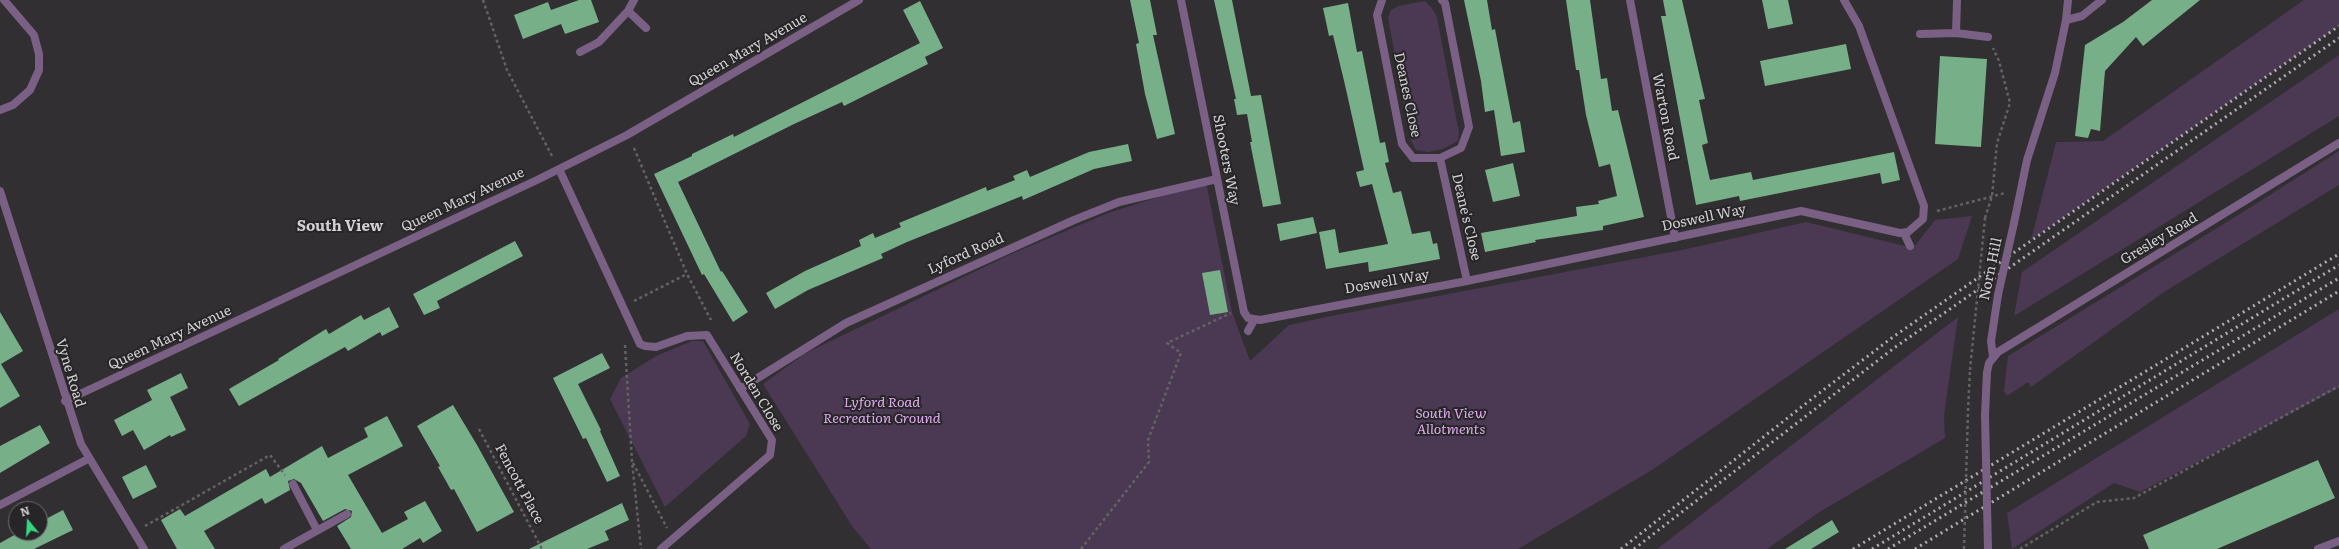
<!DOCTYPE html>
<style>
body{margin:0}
#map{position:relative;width:2339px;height:549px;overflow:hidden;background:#312f31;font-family:Literata,serif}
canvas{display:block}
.north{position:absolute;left:8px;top:501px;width:40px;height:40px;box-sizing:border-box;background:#272527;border:1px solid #6b6a6b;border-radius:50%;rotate:342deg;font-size:11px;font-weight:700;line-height:16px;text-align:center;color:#d2d1d2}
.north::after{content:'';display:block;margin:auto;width:14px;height:18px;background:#35d881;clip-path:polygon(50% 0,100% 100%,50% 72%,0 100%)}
</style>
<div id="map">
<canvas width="2339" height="549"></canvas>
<div class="north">N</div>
</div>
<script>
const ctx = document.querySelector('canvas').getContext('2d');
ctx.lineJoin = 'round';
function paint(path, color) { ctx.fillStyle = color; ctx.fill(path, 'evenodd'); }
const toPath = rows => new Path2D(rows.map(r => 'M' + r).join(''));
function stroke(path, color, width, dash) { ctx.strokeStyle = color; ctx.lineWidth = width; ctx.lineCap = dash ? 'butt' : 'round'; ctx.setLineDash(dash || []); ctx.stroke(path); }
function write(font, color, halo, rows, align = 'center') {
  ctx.font = font + ' Literata,serif'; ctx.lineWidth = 4; ctx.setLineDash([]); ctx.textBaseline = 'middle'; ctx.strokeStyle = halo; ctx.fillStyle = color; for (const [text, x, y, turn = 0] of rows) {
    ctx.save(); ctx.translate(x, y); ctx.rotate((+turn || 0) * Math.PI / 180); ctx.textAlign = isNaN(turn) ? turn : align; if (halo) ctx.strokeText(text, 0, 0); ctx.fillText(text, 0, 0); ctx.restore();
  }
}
paint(toPath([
 [2304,0,2339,0,2339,26,2031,240,2056,142,2103,141],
 [1425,1,1432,8,1437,17,1459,133,1458,141,1443,149,1428,152,1416,150,1411,141,1388,18,1391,10,1398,6],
 [2339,55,2339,116,2014,316,2022,272],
 [2339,151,2339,185,2164,292,2031,387,2028,382,2007,396,2004,391,2008,356,2243,212],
 [1206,182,1232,312,1250,361,1289,325,1331,316,1682,250,1806,222,1913,248,1935,220,1972,216,1958,259,1652,470,1518,549,871,549,852,526,763,384,804,354,1009,255,1108,213],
 [2339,309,2339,388,2140,492,2114,483,2012,549,2007,513],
 [1958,317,1944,415,1945,438,1818,513,1767,549,1657,549],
 [692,341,703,341,750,424,746,436,665,507,610,399,621,378,656,356]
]), '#4b3853');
paint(toPath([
 [579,0,591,0,599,22,565,34,561,24,523,39,514,15,548,2,551,10],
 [1130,0,1150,0,1157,35,1153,35,1175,134,1157,139,1145,94,1136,44,1139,43],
 [1214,0,1232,0,1251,96,1261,95,1281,204,1263,207,1250,142,1252,142,1247,114,1237,115,1234,99,1236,99],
 [1464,0,1487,0,1492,30,1495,29,1513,123,1520,121,1525,152,1501,156,1494,110,1485,112,1481,81],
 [1566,0,1590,0,1601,79,1607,78,1612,111,1618,110,1644,217,1603,226,1603,230,1535,240,1536,242,1485,252,1481,233,1577,216,1576,207,1599,204,1598,201,1617,196,1610,164,1599,167,1586,115,1579,70,1576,70],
 [1663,0,1682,0,1705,99,1699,100,1708,143,1702,145,1710,180,1751,172,1753,180,1894,152,1900,180,1882,184,1880,173,1740,201,1739,196,1696,205,1661,16,1666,16],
 [1762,0,1788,0,1793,24,1768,29],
 [2152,0,2200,0,2143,46,2136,37,2105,71,2100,131,2091,129,2088,138,2075,136,2085,45,2123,22],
 [920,1,943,48,925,57,928,64,844,106,842,102,794,124,678,182,721,272,722,271,748,312,733,322,704,274,702,275,654,174,692,156,692,154,733,134,734,137,920,43,903,10],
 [1348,3,1357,52,1362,51,1380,143,1385,142,1389,162,1385,163,1393,193,1401,191,1412,234,1430,231,1433,244,1437,243,1440,259,1369,272,1368,262,1326,269,1319,232,1335,229,1339,253,1388,244,1372,184,1360,187,1356,172,1364,170,1345,85,1333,35,1329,36,1323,8],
 [1846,44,1851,69,1765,86,1760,61],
 [1940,56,1987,59,1981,147,1935,144],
 [1128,144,1132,161,1094,169,1023,200,1022,196,907,242,881,254,883,258,808,290,775,309,766,293,805,271,861,246,859,240,873,233,875,238,901,227,899,223,986,187,987,191,1015,180,1013,176,1027,170,1030,177,1089,152],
 [1513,163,1520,196,1493,202,1485,170],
 [1313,217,1317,233,1280,241,1277,224],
 [515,241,523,256,437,301,440,308,424,315,413,294],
 [1220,270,1228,312,1210,315,1202,273],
 [389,307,399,327,382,336,380,332,348,351,345,347,239,406,229,389,279,360,278,359,326,329,329,334,361,315,364,320],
 [0,312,23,351,1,364,20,396,0,408],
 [602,353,610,368,578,384,601,430,600,431,620,476,607,482,586,438,583,439,553,378],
 [181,373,188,388,170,397,186,430,171,437,170,435,144,450,133,430,122,436,114,420,152,400,147,390],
 [453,405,477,445,514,512,477,532,454,489,451,490,438,467,440,466,417,426],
 [387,416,403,446,348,475,382,533,408,519,404,512,425,501,442,531,423,543,420,538,402,549,351,549,337,526,351,517,352,511,345,509,323,521,301,483,294,479,288,481,290,490,265,504,262,498,204,531,215,549,177,549,161,520,180,509,185,516,266,469,270,477,322,446,328,458,368,437,364,428],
 [40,425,50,443,0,473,0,446],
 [2318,460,2335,498,2217,549,2149,549,2143,535],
 [146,465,157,487,133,499,122,477],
 [622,503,629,520,605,531,609,540,587,549,529,549],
 [63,510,73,530,34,549,0,549,0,543,18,533,40,533,40,522],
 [1832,520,1839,532,1811,549,1785,549]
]), '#77af89');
stroke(toPath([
 [483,0,507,70,552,156],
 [634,148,687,274,711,320],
 [1937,211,2005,193],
 [1985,218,1992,196,1997,143,2010,103,1999,61,1993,48],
 [634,301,687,274],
 [625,345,632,461,641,549],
 [1968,411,1970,370],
 [479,429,542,549],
 [633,463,667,528],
 [145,526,270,455,285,475],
 [1081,549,1149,462,1148,440,1181,353,1167,343,1231,313],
 [2020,549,2097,502,2134,498,2339,386]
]), '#646364', 2.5, [3, 3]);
stroke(toPath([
 [0,110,13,105,30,90,39,70,39,54,34,35,4,0],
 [1904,233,1910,246],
 [1248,331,1254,320]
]), '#7a6084', 8);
stroke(toPath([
 [1181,0,1244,312,1248,318,1260,320,1467,281,1801,211,1900,233,1908,232,1923,219,1924,206,1859,26,1844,0],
 [1382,0,1377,15,1402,144,1413,158,1440,158,1461,148,1469,127,1445,3,1442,0],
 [1630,0,1675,238],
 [628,11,646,28],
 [2066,20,2082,16,2102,0],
 [1956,33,1957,0],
 [1920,34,1956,33,1988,37],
 [580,52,599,42,628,11,634,0],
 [1440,158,1467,281],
 [559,169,640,344,645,346,656,347,687,336,707,335,772,440,770,455,661,549],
 [0,191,81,444,144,549],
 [2014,223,2027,160,2055,73,2066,20,2068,0],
 [1993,357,1991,341,1998,295],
 [740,389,846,323,1074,220,1119,202,1217,179],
 [65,401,537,180,627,135,859,0],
 [293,484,317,530],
 [0,505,88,459],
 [284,549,347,514],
 [2318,549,2339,541]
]), '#7a6084', 8);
stroke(toPath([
 [1985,415,1987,372,1989,363,1998,352,2339,143]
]), '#7a6084', 8);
stroke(toPath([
 [1621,549,1818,394,1893,337,2339,26],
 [1634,549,1894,348,2339,38],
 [1853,549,2339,254],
 [1872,549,2339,265],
 [1888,549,2339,278],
 [1915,549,2339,291]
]), '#aeadae', 3, [2, 4]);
stroke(toPath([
 [1970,370,1985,218],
 [1964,549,1968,411]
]), '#646364', 2.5, [3, 3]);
stroke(toPath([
 [1998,295,2014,223]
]), '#7a6084', 8);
stroke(toPath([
 [1985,415,1988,549]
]), '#7a6084', 8);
write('14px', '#d2d1d2', '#272527', [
 ["Queen Mary Avenue",748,50,-30],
 ["Deanes Close",1407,95,78],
 ["Warton Road",1665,117,79],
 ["Shooters Way",1226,160,79],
 ["Queen Mary Avenue",463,200,-25],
 ["Deane's Close",1466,217,77],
 ["Doswell Way",1704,218,-12],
 ["Gresley Road",2159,239,-31],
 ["Lyford Road",966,254,-24],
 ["Norn Hill",1991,269,-78],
 ["Doswell Way",1387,282,-10],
 ["Queen Mary Avenue",170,338,-25],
 ["Vyne Road",70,373,73],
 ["Norden Close",756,392,59],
 ["Fencott Place",519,484,62]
]);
write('italic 14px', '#ddaaf0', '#272527', [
 ["Lyford Road",882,403],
 ["Recreation Ground",882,419],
 ["South View",1451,414],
 ["Allotments",1451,430]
]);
write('bold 15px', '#d2d1d2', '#272527', [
 ["South View",340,227]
]);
</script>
